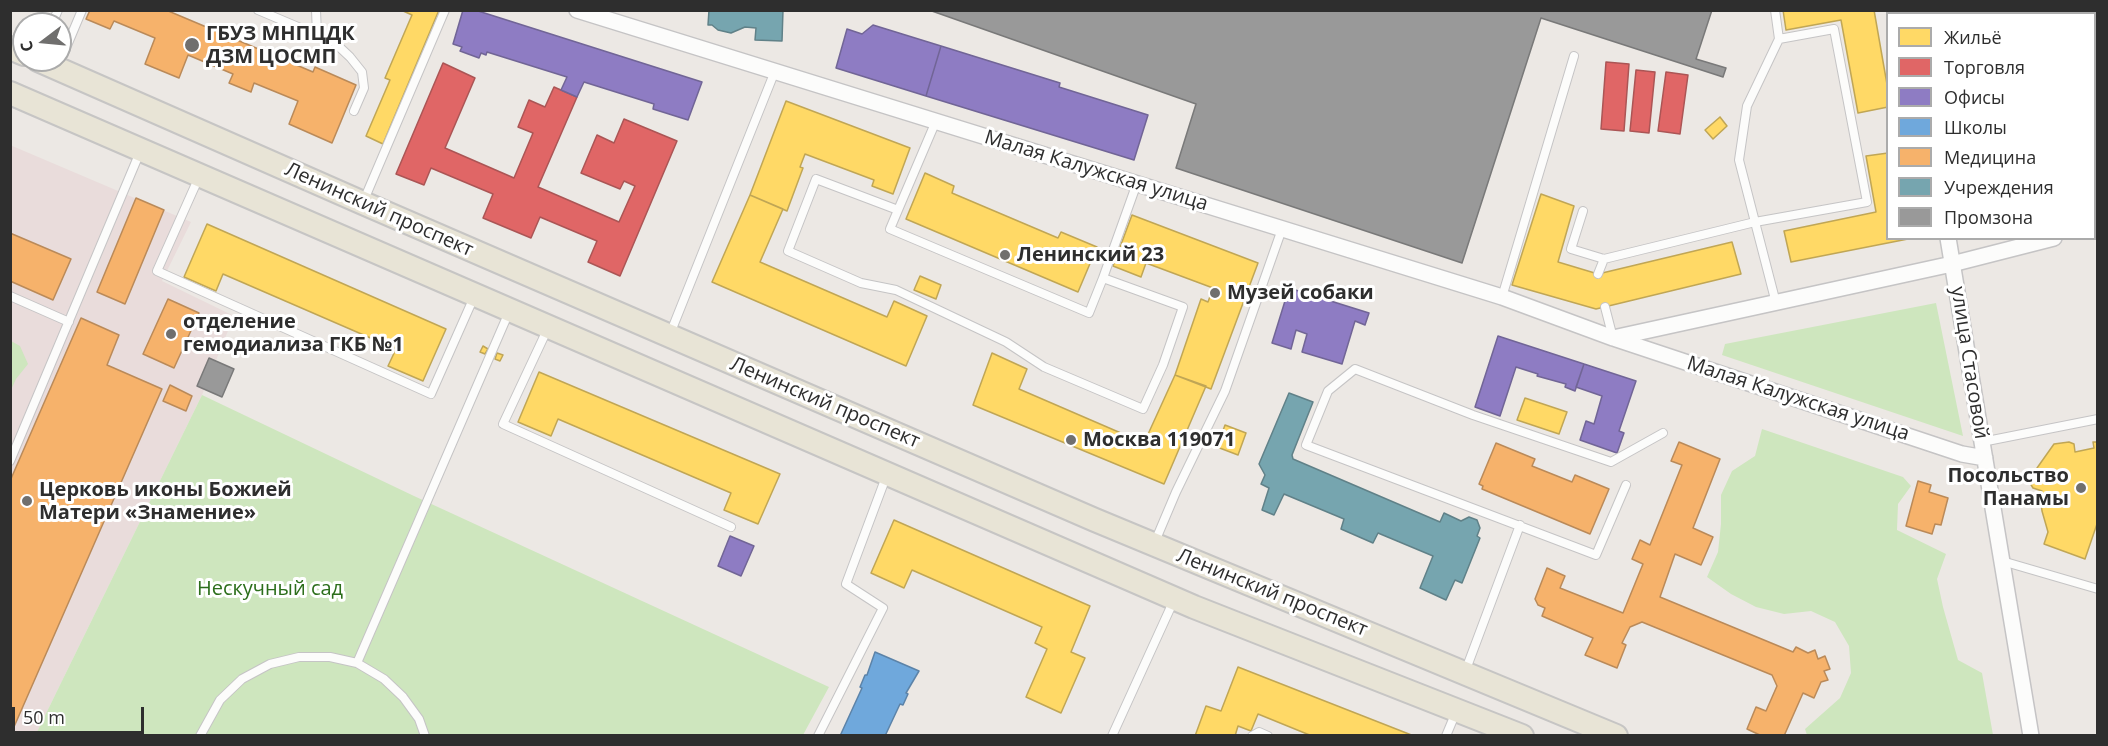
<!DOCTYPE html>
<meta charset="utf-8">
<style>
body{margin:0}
#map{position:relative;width:2108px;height:746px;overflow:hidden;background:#ece8e4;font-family:"Open Sans",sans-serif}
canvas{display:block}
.frame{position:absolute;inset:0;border:12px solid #2e2e2e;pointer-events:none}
.legend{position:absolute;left:1886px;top:12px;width:210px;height:228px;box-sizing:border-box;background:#fff;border:2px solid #ababab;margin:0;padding:8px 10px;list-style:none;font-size:18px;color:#2e2e2e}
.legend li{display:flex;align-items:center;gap:12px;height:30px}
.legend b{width:30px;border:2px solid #ababab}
.north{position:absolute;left:12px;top:12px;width:60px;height:60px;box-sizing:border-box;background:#fff;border:2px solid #ababab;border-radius:50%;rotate:254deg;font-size:16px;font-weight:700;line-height:24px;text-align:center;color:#2e2e2e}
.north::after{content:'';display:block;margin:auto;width:21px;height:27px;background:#706f6e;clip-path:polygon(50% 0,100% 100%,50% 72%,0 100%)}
.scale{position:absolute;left:12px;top:707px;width:132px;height:27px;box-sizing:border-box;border:3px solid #2e2e2e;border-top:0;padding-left:8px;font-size:18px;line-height:21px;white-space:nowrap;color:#2e2e2e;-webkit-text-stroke:4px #fff;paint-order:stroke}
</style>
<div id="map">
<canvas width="2108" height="746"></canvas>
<div class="frame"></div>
<ul class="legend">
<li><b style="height:16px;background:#ffd966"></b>Жильё</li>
<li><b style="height:16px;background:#e06666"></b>Торговля</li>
<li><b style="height:16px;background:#8e7cc3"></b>Офисы</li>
<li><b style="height:16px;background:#6fa8dc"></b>Школы</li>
<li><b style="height:16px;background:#f6b26b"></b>Медицина</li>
<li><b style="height:16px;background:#76a5af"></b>Учреждения</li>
<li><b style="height:16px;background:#999"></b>Промзона</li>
</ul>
<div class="north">С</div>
<div class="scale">50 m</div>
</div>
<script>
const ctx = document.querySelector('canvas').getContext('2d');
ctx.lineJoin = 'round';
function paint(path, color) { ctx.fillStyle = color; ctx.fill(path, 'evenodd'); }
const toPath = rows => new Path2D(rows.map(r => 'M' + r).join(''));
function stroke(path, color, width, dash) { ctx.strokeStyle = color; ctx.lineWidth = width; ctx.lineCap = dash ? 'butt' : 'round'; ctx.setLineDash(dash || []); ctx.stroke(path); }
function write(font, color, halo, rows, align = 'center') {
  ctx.font = font + ' "Open Sans",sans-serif'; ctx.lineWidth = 6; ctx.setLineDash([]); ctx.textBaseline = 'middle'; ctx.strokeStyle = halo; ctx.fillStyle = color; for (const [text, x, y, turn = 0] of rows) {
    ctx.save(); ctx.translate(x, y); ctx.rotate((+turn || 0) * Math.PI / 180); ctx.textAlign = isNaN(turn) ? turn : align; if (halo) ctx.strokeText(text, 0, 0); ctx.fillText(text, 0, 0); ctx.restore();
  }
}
paint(toPath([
 [2034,10,2097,11,2097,197,2095,198,2094,14,2022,14]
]), '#e6e0d3');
paint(toPath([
 [10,145,191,222,162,281,234,316,202,395,35,736,10,735]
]), '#e9dcdb');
paint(toPath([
 [1936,303,1963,436,1722,355,1725,344],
 [11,341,20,346,28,364,16,379,11,390],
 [202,395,414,496,829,687,803,735,35,736],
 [1762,429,1903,477,1911,486,1898,504,1897,530,1946,554,1937,579,1943,607,1958,660,1982,673,1993,735,1807,735,1805,729,1840,698,1851,673,1849,646,1835,622,1811,611,1784,614,1756,607,1731,594,1707,577,1718,552,1721,524,1721,495,1732,471,1755,456]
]), '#cee6be');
const homes = toPath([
 [401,10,439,10,383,144,366,136,390,80,385,78,412,15,401,10],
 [1783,10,1874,10,1888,90,1888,107,1858,113,1841,20,1786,30,1783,10],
 [786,101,910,148,893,194,872,186,874,180,805,154,800,167,803,168,787,211,750,195,786,101],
 [1720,117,1727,126,1713,139,1705,130,1720,117],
 [1888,153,1888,238,1913,238,1791,262,1784,231,1876,212,1866,156,1888,153],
 [925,173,954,186,952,193,959,196,1058,238,1061,232,1097,247,1078,292,906,219,925,173],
 [1541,194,1574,206,1558,262,1598,274,1732,242,1741,274,1596,309,1512,285,1541,194],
 [750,195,783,209,760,262,887,317,894,301,927,316,906,366,712,282,750,195],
 [1132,215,1258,263,1211,389,1175,375,1201,299,1208,302,1213,288,1146,263,1141,277,1113,266,1132,215],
 [207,224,446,329,423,381,388,366,396,349,223,274,216,291,184,277,207,224],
 [920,276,941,285,936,299,914,290,920,276],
 [483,346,488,349,485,354,480,352,483,346],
 [497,353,503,355,500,361,495,359,497,353],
 [992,353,1027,369,1019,389,1144,443,1175,375,1206,386,1164,484,973,405,992,353],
 [539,372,780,474,758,524,724,510,731,493,558,419,551,436,518,422,539,372],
 [1525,398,1567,412,1559,434,1517,420,1525,398],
 [1225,425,1246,433,1238,455,1217,447,1225,425],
 [2069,442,2074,444,2075,452,2094,448,2093,442,2098,442,2098,521,2085,559,2044,544,2048,532,2042,511,2040,496,2042,491,2033,488,2030,483,2032,479,2037,478,2037,468,2054,444,2069,442],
 [894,520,1090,606,1071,652,1085,658,1061,713,1026,697,1047,649,1035,643,1042,627,912,570,904,588,871,573,894,520],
 [1238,667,1414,736,1312,736,1258,714,1251,731,1238,726,1235,736,1195,736,1206,706,1221,711,1238,667]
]);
paint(homes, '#ffd966');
stroke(homes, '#c0a655', 1.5);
const shops = toPath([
 [1606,62,1629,64,1624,131,1601,129,1606,62],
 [443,63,475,78,445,148,514,178,533,133,518,127,529,100,545,107,554,87,577,97,538,187,619,222,635,186,624,181,620,189,581,173,597,135,614,143,624,119,677,141,620,276,588,262,597,241,540,217,531,238,483,218,493,194,431,168,424,185,396,174,443,63],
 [1636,70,1655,72,1649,133,1630,131,1636,70],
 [1666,72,1688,75,1680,134,1658,131,1666,72]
]);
paint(shops, '#e06666');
stroke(shops, '#ab5555', 1.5);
const offices = toPath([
 [463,10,475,10,702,82,688,120,653,109,654,104,584,82,577,97,561,90,567,77,487,52,486,55,481,53,479,58,460,51,462,47,453,44,463,10],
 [873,25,941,46,926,96,836,68,847,29,862,34,873,25],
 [941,46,1060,83,1059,87,1148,115,1134,160,926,96,941,46],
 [1289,288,1369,313,1365,325,1355,321,1342,364,1302,352,1307,334,1296,330,1291,349,1272,343,1289,288],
 [1498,336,1584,364,1575,391,1565,387,1566,384,1537,376,1538,374,1516,367,1500,416,1475,407,1498,336],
 [1584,364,1636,381,1619,431,1624,433,1617,453,1580,440,1586,421,1594,424,1602,396,1576,387,1584,364],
 [730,536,754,546,741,576,718,566,730,536]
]);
paint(offices, '#8e7cc3');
stroke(offices, '#716596', 1.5);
const schools = toPath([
 [2098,37,2098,186,2094,186,2094,38,2098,37],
 [875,652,919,671,906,693,908,694,903,705,900,704,885,736,840,736,862,688,860,687,865,675,867,675,875,652]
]);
paint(schools, '#6fa8dc');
stroke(schools, '#5c83a8', 1.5);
const health = toPath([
 [90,10,166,10,313,72,315,67,356,85,332,143,289,124,298,101,254,83,251,92,229,83,233,74,188,55,179,78,145,64,155,38,114,21,110,29,86,19,90,10],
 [136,198,164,210,125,304,97,292,136,198],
 [10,233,71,259,53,300,10,281,10,233],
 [168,299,199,313,174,368,143,354,168,299],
 [81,318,119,335,107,365,162,389,10,736,10,481,81,318],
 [170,385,192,396,186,411,163,401,170,385],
 [1679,442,1720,459,1693,528,1713,537,1701,565,1675,554,1660,597,1793,652,1796,647,1808,653,1815,650,1818,659,1825,656,1830,669,1824,671,1828,680,1821,682,1814,698,1803,693,1784,736,1762,736,1747,729,1756,707,1766,711,1777,686,1772,675,1642,622,1630,627,1622,643,1626,645,1617,668,1585,655,1593,638,1542,616,1545,608,1538,605,1535,599,1547,568,1565,576,1560,588,1623,613,1643,564,1632,559,1640,540,1650,545,1682,465,1671,461,1679,442],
 [1496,443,1535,459,1532,466,1572,482,1575,475,1609,489,1590,534,1482,489,1483,486,1479,484,1496,443],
 [1918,481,1931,485,1929,492,1948,498,1941,525,1935,524,1932,534,1906,526,1918,481]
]);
paint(health, '#f6b26b');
stroke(health, '#ba8a59', 1.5);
const public = toPath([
 [709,10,783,10,782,41,755,40,756,28,745,27,731,33,718,30,712,25,708,25,709,10],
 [1289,393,1313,402,1292,455,1293,459,1440,522,1444,513,1461,521,1469,517,1477,520,1480,528,1477,536,1480,538,1462,583,1455,580,1446,600,1420,588,1433,556,1378,533,1373,543,1341,529,1344,519,1284,494,1274,515,1262,510,1269,488,1261,484,1265,475,1259,464,1289,393]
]);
paint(public, '#76a5af');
stroke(public, '#608188', 1.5);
const industry = toPath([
 [929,10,1712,10,1696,59,1726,68,1723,77,1541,18,1462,263,1176,168,1196,104,929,10],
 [209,358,234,369,222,397,197,386,209,358]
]);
paint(industry, '#999');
stroke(industry, '#797979', 1.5);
const service = toPath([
 [258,10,317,35],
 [316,10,317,35,334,42,350,57,362,72,364,88,354,111],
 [52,24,58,10],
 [58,67,82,10],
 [936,121,898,210,816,179,788,251,861,283,896,290,1006,342,1044,367,1143,409,1163,365,1183,307,1103,278,1137,183],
 [199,177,157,271,431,394,474,297],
 [364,200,445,10],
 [898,210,890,229,1089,313,1103,278],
 [1583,211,1571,249,1604,259,1755,222,1739,160,1747,106,1779,39,1775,10],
 [1598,274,1604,259],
 [10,296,69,322],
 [1502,297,1574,56],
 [1776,303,1755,222,1867,202,1834,29,1779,39],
 [1605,307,1613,338],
 [548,328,503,424,731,527],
 [670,334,775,71],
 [1982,442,2098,419],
 [10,461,140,152],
 [1626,485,1596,555,1306,445,1328,391,1355,369,1473,415,1611,462,1663,433],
 [1154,544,1176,492,1225,391,1282,229],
 [2002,561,2098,589],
 [357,663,509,312],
 [1465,672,1520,525],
 [200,736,220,700,242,679,270,664,299,657,330,657,357,663,384,679,403,697,419,719,425,736],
 [818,736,883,608,846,584,886,477],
 [1112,736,1174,600],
 [1252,736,1259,732,1268,736],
 [1446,736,1456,712]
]);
const minor = toPath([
 [577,10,1502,297,1613,338,1962,454,1985,458],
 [1910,10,1910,14],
 [2094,229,2098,228],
 [1948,238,2031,736],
 [1613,338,1952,264,2054,238]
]);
const primary = toPath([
 [10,48,24,54],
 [38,60,363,203,1095,520,1616,736],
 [10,93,1194,607,1522,736]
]);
stroke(service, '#c5c4c5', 10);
stroke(minor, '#c5c4c5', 18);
stroke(primary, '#c6c5c4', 26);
stroke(service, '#fcfcfb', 8);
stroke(minor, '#fcfcfb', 15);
stroke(primary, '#e8e4d6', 22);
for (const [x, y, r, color] of [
 [192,45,8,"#706f6e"],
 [1005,255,6,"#706f6e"],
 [1215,293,6,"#706f6e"],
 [171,334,6,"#706f6e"],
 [1071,440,6,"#706f6e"],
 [2081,488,6,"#706f6e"],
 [27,501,6,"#706f6e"]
]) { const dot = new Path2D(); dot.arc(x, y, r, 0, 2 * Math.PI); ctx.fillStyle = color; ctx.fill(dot); stroke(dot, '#fff', 2); }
write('bold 20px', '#2e2e2e', '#fff', [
 ["ГБУЗ МНПЦДК",206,34],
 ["ДЗМ ЦОСМП",206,57],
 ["Ленинский 23",1017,255],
 ["Музей собаки",1227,293],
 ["отделение",183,322],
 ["гемодиализа ГКБ №1",183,345],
 ["Москва 119071",1083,440],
 ["Посольство",2069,476,"right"],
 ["Панамы",2069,499,"right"],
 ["Церковь иконы Божией",39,490],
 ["Матери «Знамение»",39,513]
], 'left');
write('20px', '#2e2e2e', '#fff', [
 ["Малая Калужская улица",1096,171,17],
 ["Ленинский проспект",379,210,24],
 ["улица Стасовой",1969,363,81],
 ["Малая Калужская улица",1798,399,18],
 ["Ленинский проспект",825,403,23],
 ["Ленинский проспект",1272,593,22]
]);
write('20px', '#2c6e1b', '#fff', [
 ["Нескучный сад",270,589]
]);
</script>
